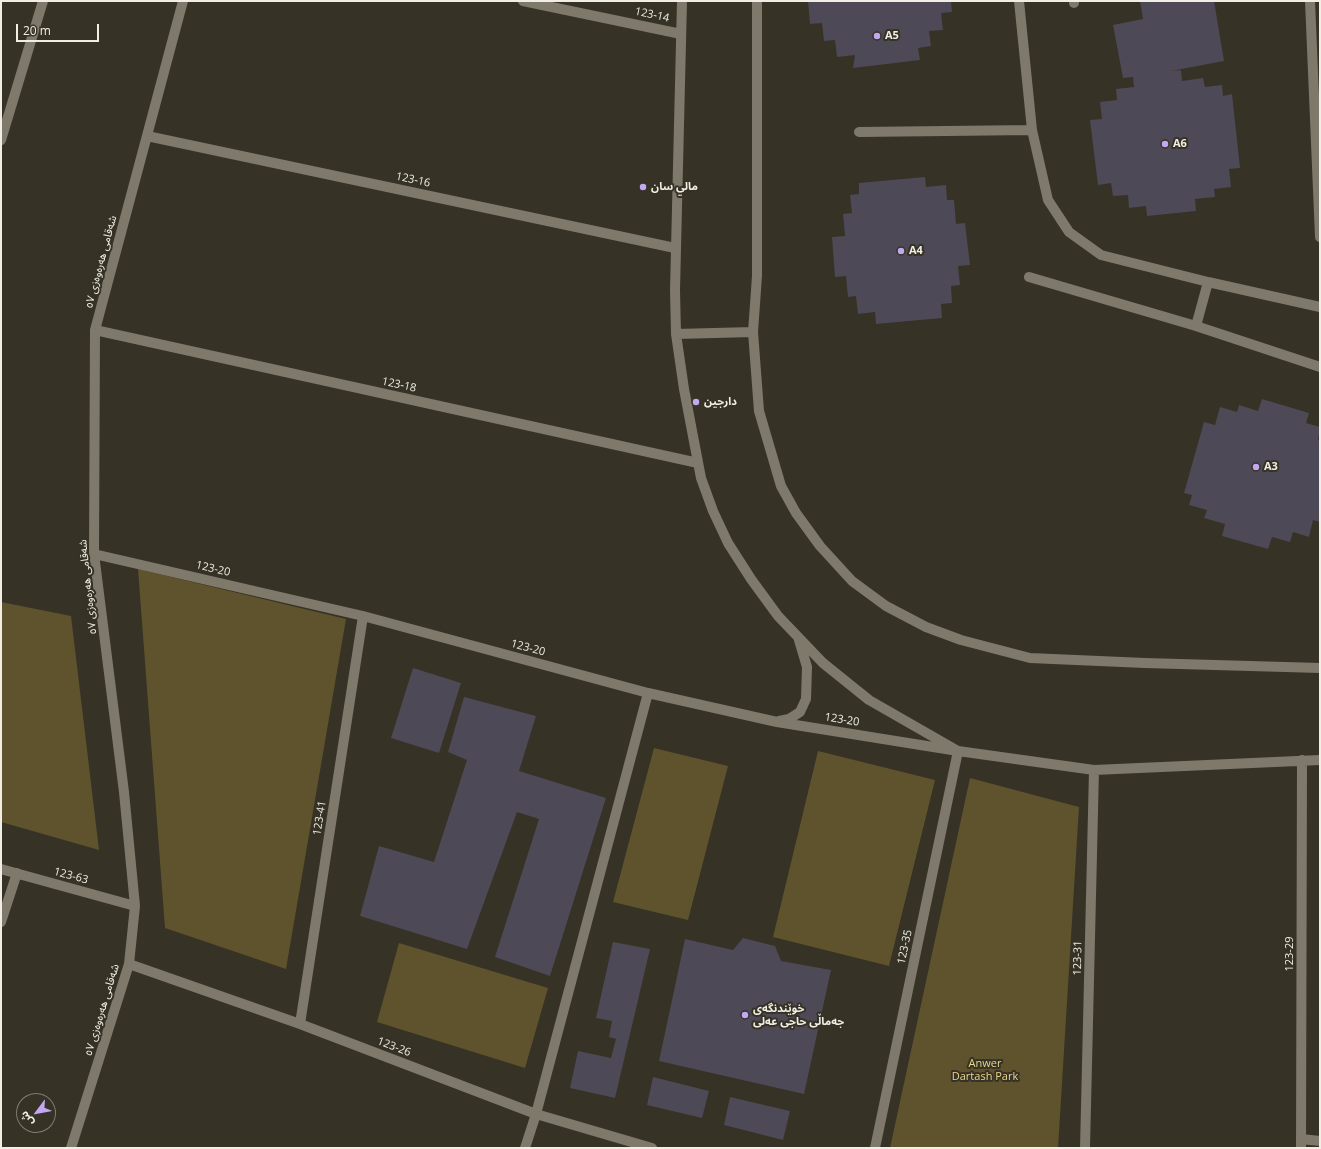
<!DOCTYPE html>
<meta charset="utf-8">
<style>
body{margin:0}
#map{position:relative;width:1321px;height:1149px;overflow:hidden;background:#363225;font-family:"Open Sans","Noto Sans Arabic",sans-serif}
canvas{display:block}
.frame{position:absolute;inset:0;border:2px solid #f0eee5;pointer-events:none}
.north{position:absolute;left:16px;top:1093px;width:40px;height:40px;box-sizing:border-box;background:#363225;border:1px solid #807d72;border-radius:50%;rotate:238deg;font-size:11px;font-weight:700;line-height:16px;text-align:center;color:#f0eee5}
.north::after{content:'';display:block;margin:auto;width:14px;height:18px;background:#c2a8f3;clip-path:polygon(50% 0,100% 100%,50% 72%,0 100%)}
.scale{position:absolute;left:16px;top:24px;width:83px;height:18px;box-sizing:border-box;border:2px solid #f0eee5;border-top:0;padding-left:5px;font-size:12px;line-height:14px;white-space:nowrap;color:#f0eee5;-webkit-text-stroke:3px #363225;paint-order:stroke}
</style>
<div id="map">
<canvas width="1321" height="1149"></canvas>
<div class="frame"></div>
<div class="north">ش</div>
<div class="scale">20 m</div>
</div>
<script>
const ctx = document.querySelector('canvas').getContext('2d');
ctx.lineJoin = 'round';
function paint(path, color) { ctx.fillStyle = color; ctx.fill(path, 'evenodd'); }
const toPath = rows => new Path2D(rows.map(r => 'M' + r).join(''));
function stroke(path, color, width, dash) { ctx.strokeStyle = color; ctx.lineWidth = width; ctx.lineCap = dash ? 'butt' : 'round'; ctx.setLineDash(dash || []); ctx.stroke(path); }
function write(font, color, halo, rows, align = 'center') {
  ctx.font = font + ' "Open Sans","Noto Sans Arabic",sans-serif'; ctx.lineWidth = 4; ctx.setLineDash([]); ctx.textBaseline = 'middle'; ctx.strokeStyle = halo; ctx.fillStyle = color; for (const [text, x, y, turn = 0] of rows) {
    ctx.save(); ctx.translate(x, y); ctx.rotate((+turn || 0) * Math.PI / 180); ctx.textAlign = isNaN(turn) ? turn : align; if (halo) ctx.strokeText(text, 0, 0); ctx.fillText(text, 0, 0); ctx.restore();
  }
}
paint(toPath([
 [138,569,346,619,286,969,165,928],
 [1,602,71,616,99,850,1,822],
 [654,748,728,766,688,920,613,902],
 [818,751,935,780,889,966,773,937],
 [970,778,1079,807,1058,1148,890,1148],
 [399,943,548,988,525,1068,377,1022]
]), '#5f532d');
paint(toPath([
 [808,1,951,1,952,12,941,13,943,30,929,31,931,46,918,48,920,60,853,68,855,55,837,57,835,40,824,41,822,23,810,24],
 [1140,1,1214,1,1224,61,1171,71,1181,70,1182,81,1203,78,1205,87,1222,85,1223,96,1232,94,1240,168,1229,169,1231,187,1214,189,1215,197,1195,199,1196,211,1147,216,1146,206,1129,208,1128,195,1113,196,1111,183,1098,185,1090,120,1102,119,1100,102,1117,100,1116,89,1134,87,1133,77,1123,78,1113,25,1143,19],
 [925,177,926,187,946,185,947,200,954,200,956,224,965,223,970,265,958,266,960,285,951,286,952,303,941,304,942,318,876,324,875,312,858,314,856,296,848,297,846,276,835,277,832,237,845,236,843,214,852,213,850,195,859,194,859,183],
 [1262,399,1309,413,1306,423,1320,427,1318,440,1320,441,1320,522,1313,520,1309,537,1293,532,1290,542,1272,537,1268,549,1222,536,1225,524,1204,518,1207,510,1189,505,1192,495,1184,493,1204,422,1215,425,1220,407,1237,412,1239,405,1258,411],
 [413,668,461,683,439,753,391,738],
 [464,697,536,716,519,771,606,798,550,976,495,957,539,819,517,812,467,949,360,916,379,846,434,862,467,760,448,752],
 [743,938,775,946,781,961,831,970,804,1094,659,1061,685,939,733,950],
 [613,942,650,949,615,1098,570,1088,578,1051,611,1058,616,1039,609,1037,612,1021,596,1018],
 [653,1077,709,1091,702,1118,647,1105],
 [730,1097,790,1111,783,1140,724,1125]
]), '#4d4956');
stroke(toPath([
 [523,1,681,34],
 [682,1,675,290,676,334,684,389,701,478,713,511,728,543,751,579,778,616,823,663,869,700,958,751,1094,770,1320,760],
 [757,1,757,276,753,332,759,411,781,486,796,513,820,546,852,581,886,606,926,627,961,640,1030,658,1145,663,1320,668],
 [1019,1,1032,130,1048,200,1069,232,1101,255,1208,282,1320,307],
 [1074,1,1074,3],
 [1310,1,1320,237],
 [859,132,1032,130],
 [147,136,675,248],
 [1,140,43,1],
 [1029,277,1196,326,1320,367],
 [1196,326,1208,282],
 [95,330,698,463],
 [676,334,753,332],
 [94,554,363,616,648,693,777,722,958,751,875,1148],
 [779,721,789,719,800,712,806,699,807,667,799,640],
 [1,869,135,906],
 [1,922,17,873],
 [129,964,300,1024,536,1114,652,1148],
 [300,1024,363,616],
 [1301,1139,1320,1141],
 [71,1148,129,964,135,906,124,792,94,554,95,330,183,1],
 [525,1148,536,1114,648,693],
 [1085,1148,1094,770],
 [1301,1148,1302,760]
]), '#7e796b', 10);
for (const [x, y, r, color] of [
 [877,36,4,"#c2a8f3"],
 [1165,144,4,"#c2a8f3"],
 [643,187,4,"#c2a8f3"],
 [901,251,4,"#c2a8f3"],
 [696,402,4,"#c2a8f3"],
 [1256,467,4,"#c2a8f3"],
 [745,1015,4,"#c2a8f3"]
]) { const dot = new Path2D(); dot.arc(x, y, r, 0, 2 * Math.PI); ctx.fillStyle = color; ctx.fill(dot); stroke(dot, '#363225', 1.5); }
write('11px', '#f0eee5', '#363225', [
 ["123-14",652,15,12],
 ["123-16",413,180,12],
 ["شەقامی هەرەوەزی ٥٧",101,262,-75],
 ["123-18",399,385,12],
 ["123-20",213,569,13],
 ["شەقامی هەرەوەزی ٥٧",88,587,-96],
 ["123-20",528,648,15],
 ["123-20",842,720,9],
 ["123-41",320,818,-81],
 ["123-63",71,876,15],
 ["123-35",905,947,-78],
 ["123-29",1290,954,-90],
 ["123-31",1078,958,-89],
 ["شەقامی هەرەوەزی ٥٧",102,1010,-73],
 ["123-26",394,1047,21]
]);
write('bold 11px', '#f0eee5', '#363225', [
 ["A5",885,36],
 ["A6",1173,144],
 ["مالي سان",651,187],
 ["A4",909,251],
 ["دارجين",704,402],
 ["A3",1264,467],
 ["خوێندنگەی",753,1009],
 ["جەماڵی حاجی عەلی",753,1022]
], 'left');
write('11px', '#ebd58d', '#363225', [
 ["Anwer",985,1064],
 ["Dartash Park",985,1077]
]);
</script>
